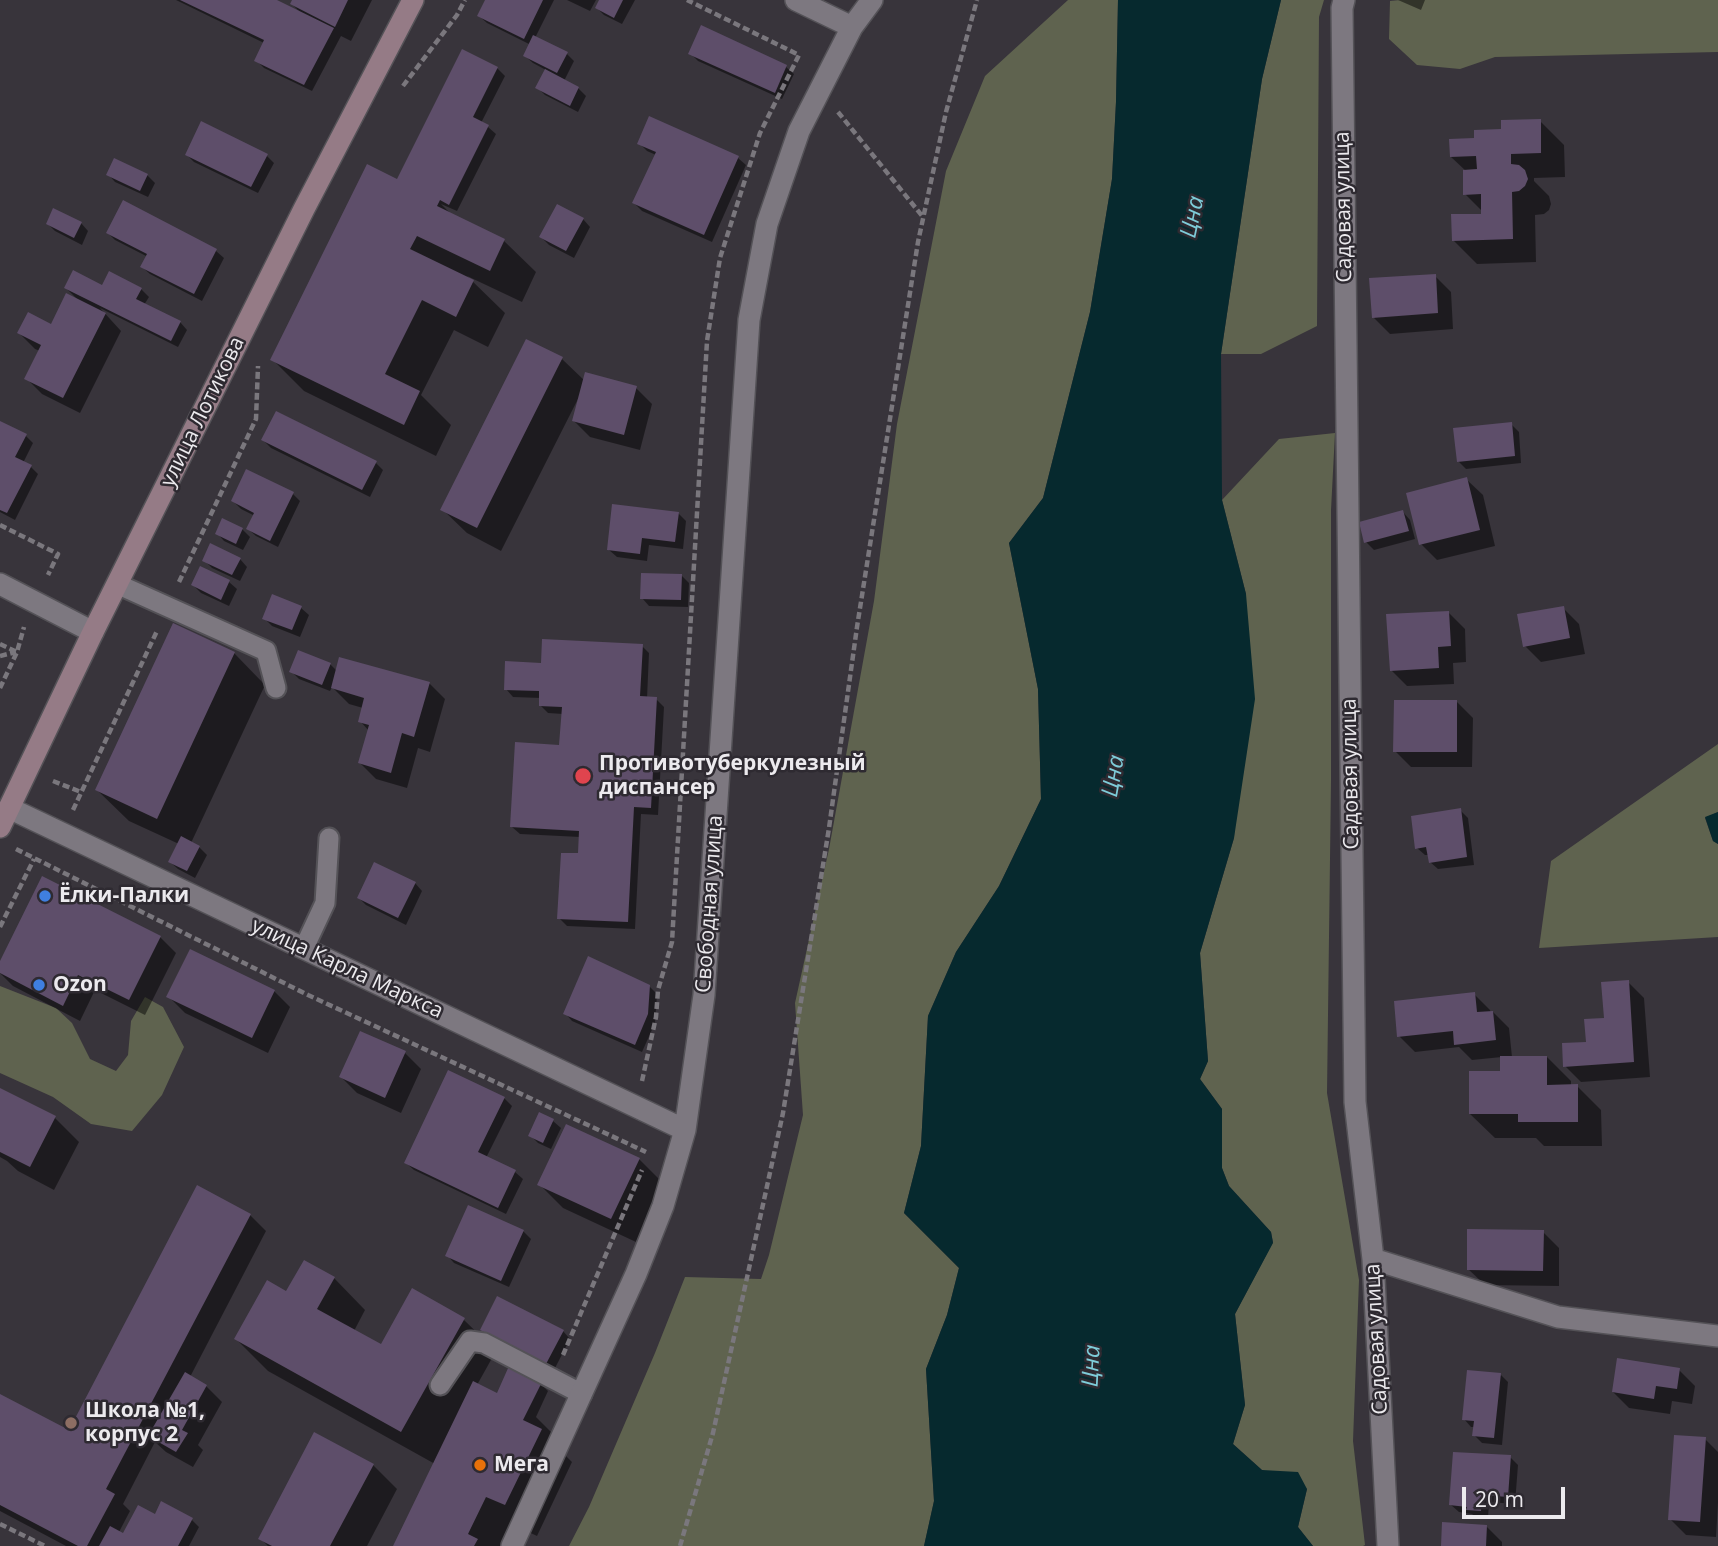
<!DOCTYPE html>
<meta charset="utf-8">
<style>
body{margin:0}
#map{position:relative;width:1718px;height:1546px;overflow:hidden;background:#38343b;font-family:"Open Sans",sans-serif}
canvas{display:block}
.scale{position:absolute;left:1462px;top:1487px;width:103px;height:32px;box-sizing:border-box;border:4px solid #eceaee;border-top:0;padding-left:9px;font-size:21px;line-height:24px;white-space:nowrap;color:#eceaee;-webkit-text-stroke:5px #2e2a31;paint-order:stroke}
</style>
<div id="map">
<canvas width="1718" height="1546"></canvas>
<div class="scale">20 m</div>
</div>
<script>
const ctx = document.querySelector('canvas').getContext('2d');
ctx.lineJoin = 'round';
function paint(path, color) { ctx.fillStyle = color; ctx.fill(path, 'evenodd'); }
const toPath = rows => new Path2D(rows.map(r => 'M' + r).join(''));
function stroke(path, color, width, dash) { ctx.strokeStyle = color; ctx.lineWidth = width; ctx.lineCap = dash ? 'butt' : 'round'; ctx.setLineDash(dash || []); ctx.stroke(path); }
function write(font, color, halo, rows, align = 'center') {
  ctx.font = font + ' "Open Sans",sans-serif'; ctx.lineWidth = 5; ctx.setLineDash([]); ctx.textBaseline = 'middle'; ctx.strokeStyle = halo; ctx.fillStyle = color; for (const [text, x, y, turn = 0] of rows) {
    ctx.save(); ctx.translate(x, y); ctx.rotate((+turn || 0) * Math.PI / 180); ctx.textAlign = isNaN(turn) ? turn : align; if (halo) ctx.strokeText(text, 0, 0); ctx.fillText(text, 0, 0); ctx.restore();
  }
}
paint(toPath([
 [1068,0,1118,0,1116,102,1112,179,1090,312,1043,498,1009,543,1038,689,1041,799,999,886,956,952,928,1016,921,1146,904,1213,959,1268,947,1315,926,1369,934,1501,924,1546,569,1546,589,1507,655,1353,685,1277,761,1279,769,1255,803,1115,795,1003,829,849,874,601,897,424,946,171,985,76],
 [1281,0,1324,0,1319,17,1317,326,1261,354,1221,354,1262,79],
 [1400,0,1718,0,1718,52,1495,57,1460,69,1417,65,1389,39,1390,1],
 [1335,433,1331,510,1331,781,1327,1093,1359,1280,1353,1441,1365,1545,1363,1546,1313,1546,1298,1527,1307,1489,1262,1470,1233,1444,1245,1405,1235,1314,1273,1242,1271,1232,1229,1186,1222,1168,1222,1109,1200,1079,1208,1061,1200,953,1234,838,1246,594,1222,500,1279,439],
 [1718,744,1718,812,1705,818,1713,841,1718,844,1718,937,1539,948,1551,861],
 [0,986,56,1008,72,1023,90,1059,116,1071,128,1055,131,1021,145,997,163,1007,184,1047,162,1095,132,1131,91,1124,53,1097,0,1073]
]), '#5f634f');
paint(toPath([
 [1118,0,1281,0,1262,79,1221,354,1222,500,1246,594,1255,699,1234,838,1200,953,1208,1061,1200,1079,1222,1109,1222,1168,1229,1186,1271,1232,1273,1243,1235,1314,1245,1405,1233,1444,1262,1470,1298,1472,1307,1489,1298,1527,1313,1546,924,1546,934,1501,926,1369,947,1315,959,1268,904,1213,921,1146,928,1016,956,952,999,886,1041,799,1038,689,1009,543,1043,498,1090,312,1112,179,1116,102],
 [1718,812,1718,844,1713,841,1705,817]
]), '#06292e');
paint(toPath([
 [176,0,273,0,301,13,292,4,294,0,372,0,351,41,341,36,312,91,264,68,256,60,264,43],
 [487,0,554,0,535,38,567,54,574,61,564,81,578,88,586,96,578,112,545,95,538,88,546,70,533,63,525,56,531,45,487,23,479,16],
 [567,0,596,0,590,11],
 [601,0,635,0,622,24,604,15,597,8],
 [1398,0,1425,0,1421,10],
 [690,53,786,67,794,74,782,99,698,61],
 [497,68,505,76,481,123,488,127,496,134,457,211,441,204,453,216,504,241,536,272,522,302,467,276,505,313,488,347,454,330,421,395,451,425,436,456,304,391,272,359,404,184],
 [1540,121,1564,145,1565,177,1534,178,1534,181,1549,196,1551,204,1549,210,1544,214,1535,215,1536,262,1477,264,1453,240,1483,215,1483,212,1465,194,1467,172,1451,157,1476,139],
 [639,143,738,158,746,165,712,242,642,211,634,203,656,155,647,151],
 [187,155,267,156,274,163,258,193,194,162],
 [108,174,147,175,155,183,148,197,115,182],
 [123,203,216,251,224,258,202,301,150,274,142,267,148,257,115,240,108,233],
 [583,219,590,227,574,258,549,245,541,237],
 [81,223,88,231,82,245,55,231,48,224],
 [1435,276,1451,292,1453,329,1390,334,1374,318],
 [103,287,141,289,149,297,144,305,180,322,187,330,178,347,100,308,121,331,80,413,42,394,26,378,40,351,35,349,19,333,52,326,78,300,66,288],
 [562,359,585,381,636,388,652,404,640,450,590,437,574,421,579,397,501,551,467,533,442,509],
 [0,423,26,436,33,443,23,463,31,467,38,474,15,520,0,512],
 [1511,424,1519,432,1521,463,1466,469,1458,461],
 [263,440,376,463,383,470,370,497,271,448],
 [1466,479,1483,495,1495,546,1437,560,1421,544],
 [293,494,300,501,278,547,256,536,248,529,255,516,241,509,233,501],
 [1403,512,1410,520,1415,539,1374,550,1366,542],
 [678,513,686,521,683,549,649,545,647,561,617,557,609,550],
 [242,529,250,537,243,550,224,541,217,533],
 [240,559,247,567,240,581,212,568,204,560],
 [201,568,229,582,237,589,229,606,201,593,193,585],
 [681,575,689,583,688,607,649,606,642,598],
 [273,596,301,608,309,615,300,637,272,626,264,618],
 [1563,608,1579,624,1585,654,1541,662,1525,646],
 [1449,613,1465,629,1466,662,1453,663,1454,684,1407,686,1391,670],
 [642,646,649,653,647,699,656,699,664,707,658,815,641,814,635,929,567,926,559,918,579,855,580,837,520,834,512,827,561,747,563,714,548,713,540,705,541,698,513,697,506,689,543,665],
 [234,653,265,685,191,843,199,847,207,855,195,878,178,869,170,862,179,844,129,821,97,790],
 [330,664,337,671,429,683,445,699,430,752,418,748,407,788,376,779,360,763,369,731,360,721,363,708,349,704,332,687,330,691,299,679,291,671],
 [1457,702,1473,718,1472,767,1411,767,1395,751],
 [1460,810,1468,818,1474,865,1438,869,1430,862,1429,855,1425,855,1417,848],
 [415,883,422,891,406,925,366,905,359,898],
 [160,937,176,953,145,1015,95,990,80,1021,13,986,0,973,0,965],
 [191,951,274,991,290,1007,268,1053,185,1013,169,997],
 [1628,982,1644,998,1650,1077,1581,1082,1565,1066,1588,1044,1606,1019],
 [649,986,657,994,655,1023,642,1052,572,1021,565,1013],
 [1474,994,1490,1010,1491,1013,1493,1012,1509,1028,1512,1057,1547,1057,1571,1081,1571,1086,1577,1086,1601,1110,1602,1146,1544,1146,1536,1138,1495,1138,1470,1114,1502,1073,1502,1057,1472,1060,1459,1047,1415,1052,1399,1036],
 [405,1053,421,1069,401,1113,357,1093,341,1077],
 [0,1090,55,1118,79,1142,54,1190,18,1171,7,1161,0,1157],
 [504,1098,512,1106,486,1158,515,1172,523,1179,506,1214,414,1170,406,1163],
 [553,1121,561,1128,551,1149,538,1143,530,1135],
 [639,1159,663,1183,636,1242,563,1208,539,1184],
 [198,1188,250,1215,266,1231,190,1377,206,1386,222,1402,198,1445,203,1450,193,1467,166,1452,155,1442,123,1504,130,1511,119,1532,124,1535,156,1516,192,1520,199,1527,189,1546,66,1546,0,1511,0,1396,69,1433],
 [523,1231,531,1239,509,1287,454,1263,447,1255],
 [1543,1232,1559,1248,1559,1286,1485,1285,1468,1269],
 [334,1278,365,1310,354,1331,381,1347,412,1291,464,1320,496,1351,477,1385,498,1395,541,1384,548,1391,536,1417,560,1441,557,1447,572,1462,537,1536,518,1527,509,1546,395,1546,435,1464,268,1371,236,1339,287,1293],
 [482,1330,563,1331,570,1339,554,1370,489,1337],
 [1679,1370,1695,1386,1692,1404,1672,1401,1670,1414,1629,1408,1613,1392],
 [1501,1375,1508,1382,1502,1445,1482,1443,1474,1435,1475,1427,1471,1427,1464,1419],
 [1705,1439,1718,1452,1718,1503,1716,1537,1686,1535,1670,1519],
 [1510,1457,1518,1465,1515,1504,1489,1502,1488,1518,1476,1517,1472,1514,1459,1512,1451,1505],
 [373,1465,397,1489,367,1546,268,1546,261,1539],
 [1486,1526,1502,1542,1502,1546,1442,1546]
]), '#0007');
paint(toPath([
 [180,0,277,0,334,28,304,85,254,61,264,40],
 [292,0,348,0,335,27,290,4],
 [485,0,543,0,524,39,477,16],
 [599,0,623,0,614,18,595,8],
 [701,25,787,65,775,93,688,54],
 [533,35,568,52,557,73,523,56],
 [462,49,498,67,473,117,489,125,449,205,440,200,437,206,505,239,490,271,417,236,410,249,474,280,456,317,422,300,385,374,420,391,404,425,270,360,367,164,397,179],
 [545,69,579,87,570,106,535,88],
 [649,116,739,156,704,235,632,203,656,152,637,144],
 [1541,119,1541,153,1511,154,1511,164,1519,165,1525,170,1528,179,1525,186,1519,191,1512,192,1513,239,1452,241,1451,214,1481,214,1481,194,1463,195,1463,170,1477,169,1476,156,1450,157,1449,139,1474,138,1474,130,1501,129,1501,120],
 [201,121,268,154,251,187,185,155],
 [114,158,148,174,140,191,106,175],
 [123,200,217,249,194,294,140,267,147,254,106,233],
 [557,204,584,218,566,251,539,237],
 [53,208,82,222,74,238,46,224],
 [73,270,102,285,109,271,142,288,136,299,181,321,171,341,64,288],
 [1436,274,1438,313,1372,318,1369,278],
 [66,293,106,313,63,398,24,379,41,345,17,333,28,312,51,324],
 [526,339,563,357,477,528,440,510],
 [585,372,637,386,624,435,572,421],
 [276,411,377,461,362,490,261,440],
 [0,421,27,434,15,457,32,465,7,513,0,510],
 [1512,422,1515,456,1457,462,1453,428],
 [246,469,294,492,270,541,246,529,254,513,231,501],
 [1467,477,1480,530,1419,545,1406,493],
 [612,504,679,512,675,542,642,538,640,554,607,550],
 [1403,510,1409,531,1364,543,1359,522],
 [222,518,243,528,236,544,215,534],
 [210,543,241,558,232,575,202,561],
 [200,566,230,580,221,600,191,585],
 [641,573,682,574,681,600,640,599],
 [272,594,302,606,292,630,262,619],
 [1564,606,1570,638,1523,647,1517,614],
 [1449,611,1451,646,1438,647,1439,668,1390,671,1386,614],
 [173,623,235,652,157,819,95,790],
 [542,639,643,644,640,696,657,697,651,808,634,807,628,922,557,919,561,853,578,853,579,831,510,827,515,742,559,745,562,707,539,706,539,691,504,690,505,661,541,663],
 [298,650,331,663,322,685,289,672],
 [339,657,430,682,414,737,402,733,391,773,358,763,369,725,358,722,364,698,331,688],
 [1394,700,1457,700,1457,752,1393,752],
 [1461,808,1467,857,1429,863,1426,847,1415,849,1411,816],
 [181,836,200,846,187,871,168,862],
 [374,862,416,882,398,918,357,898],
 [42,876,161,936,129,1000,78,975,63,1006,0,973,0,961],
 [190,949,275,990,252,1038,166,997],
 [588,956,650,985,648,1014,635,1045,563,1014],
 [1629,980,1634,1062,1563,1067,1562,1043,1586,1042,1584,1019,1604,1018,1601,982],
 [1475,992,1477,1012,1493,1011,1496,1040,1454,1045,1453,1031,1397,1037,1394,1001],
 [360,1031,406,1051,385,1098,339,1077],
 [1500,1056,1547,1056,1547,1085,1578,1084,1578,1122,1518,1122,1518,1114,1469,1114,1469,1071,1500,1071],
 [448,1070,505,1097,478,1152,516,1170,498,1208,404,1163],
 [0,1088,56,1116,30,1167,0,1152],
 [539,1112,554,1119,543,1143,528,1136],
 [566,1124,640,1158,611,1219,537,1185],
 [197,1185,251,1214,106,1489,115,1494,87,1546,78,1546,0,1505,0,1394,69,1430],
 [468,1205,524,1230,501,1281,445,1256],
 [1467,1229,1544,1230,1543,1271,1467,1270],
 [304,1260,335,1277,317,1309,381,1344,412,1288,465,1318,401,1432,234,1339,267,1280,286,1291],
 [497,1296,564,1330,546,1364,480,1330],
 [1617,1358,1680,1368,1677,1389,1656,1386,1654,1399,1612,1392],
 [509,1366,542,1382,523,1420,542,1429,505,1505,486,1497,468,1534,478,1539,474,1546,393,1546,473,1381,497,1393],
 [1467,1370,1501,1373,1494,1438,1472,1436,1474,1421,1462,1420],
 [185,1372,207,1385,182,1430,188,1433,176,1452,148,1436],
 [314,1432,374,1464,330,1546,272,1546,258,1539],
 [1674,1435,1706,1437,1700,1522,1668,1520],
 [1453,1452,1511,1455,1508,1497,1482,1495,1481,1511,1466,1510,1467,1507,1449,1505],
 [161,1501,193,1518,178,1546,99,1546,110,1526,123,1533,138,1505,155,1514],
 [1442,1522,1487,1525,1486,1546,1441,1546]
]), '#5e4e6a');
const lane = toPath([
 [117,584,266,651,276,688],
 [304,948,325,903,329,838],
 [440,1385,470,1341,484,1343,582,1394]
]);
const street = toPath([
 [796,0,852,27],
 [1344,0,1342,8,1355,1102,1373,1259,1388,1546],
 [0,584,93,632],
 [9,808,685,1130],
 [1373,1259,1558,1317,1718,1336],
 [512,1546,636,1274,663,1206,685,1130,704,995,749,320,767,224,799,131,852,27,872,0]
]);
const secondary = toPath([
 [0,827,93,632,304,209,413,0]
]);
stroke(lane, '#545257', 23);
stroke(street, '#545257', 24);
stroke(secondary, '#545257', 24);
stroke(toPath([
 [403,86,457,15,465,0],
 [838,112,923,217],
 [0,525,58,554,48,575],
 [179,582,256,419,258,366],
 [0,644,17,652],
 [0,656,16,652],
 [0,688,17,652,24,627],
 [53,781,81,792],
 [73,810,157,631],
 [16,849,308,995,646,1152],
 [0,927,34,859],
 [642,1081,656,1017,658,990,672,942,707,341,720,258,760,133,799,55,687,0],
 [563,1355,642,1170],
 [0,1524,45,1546],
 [680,1546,713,1433,783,1113,829,828,857,627,918,242,946,112,977,0]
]), '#7a777d', 4.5, [7, 3.5]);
stroke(lane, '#7d7880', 19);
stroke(street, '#7d7880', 21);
stroke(secondary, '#957b86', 21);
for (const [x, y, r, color] of [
 [583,776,9,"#e0444e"],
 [45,896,7,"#3f7fe0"],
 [39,985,7,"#3f7fe0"],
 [71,1423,7,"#8d6e63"],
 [480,1465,7,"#e8710a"]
]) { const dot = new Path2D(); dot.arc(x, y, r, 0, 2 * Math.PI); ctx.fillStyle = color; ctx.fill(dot); stroke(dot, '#2e2a31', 2.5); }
write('21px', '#eceaee', '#2e2a31', [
 ["Садовая улица",1344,207,-91],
 ["улица Лотикова",203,412,-64],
 ["Садовая улица",1351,774,-91],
 ["Свободная улица",710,904,-86],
 ["улица Карла Маркса",347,969,25],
 ["Садовая улица",1377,1339,-93]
]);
write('bold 21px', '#eceaee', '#2e2a31', [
 ["Противотуберкулезный",599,764],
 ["диспансер",599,788],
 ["Ёлки-Палки",59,896],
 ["Ozon",53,985],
 ["Школа №1,",85,1411],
 ["корпус 2",85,1435],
 ["Мега",494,1465]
], 'left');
write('italic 23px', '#7eccd9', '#2e2a31', [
 ["Цна",1193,217,-78],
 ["Цна",1114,776,-80],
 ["Цна",1092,1366,-87]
]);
</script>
